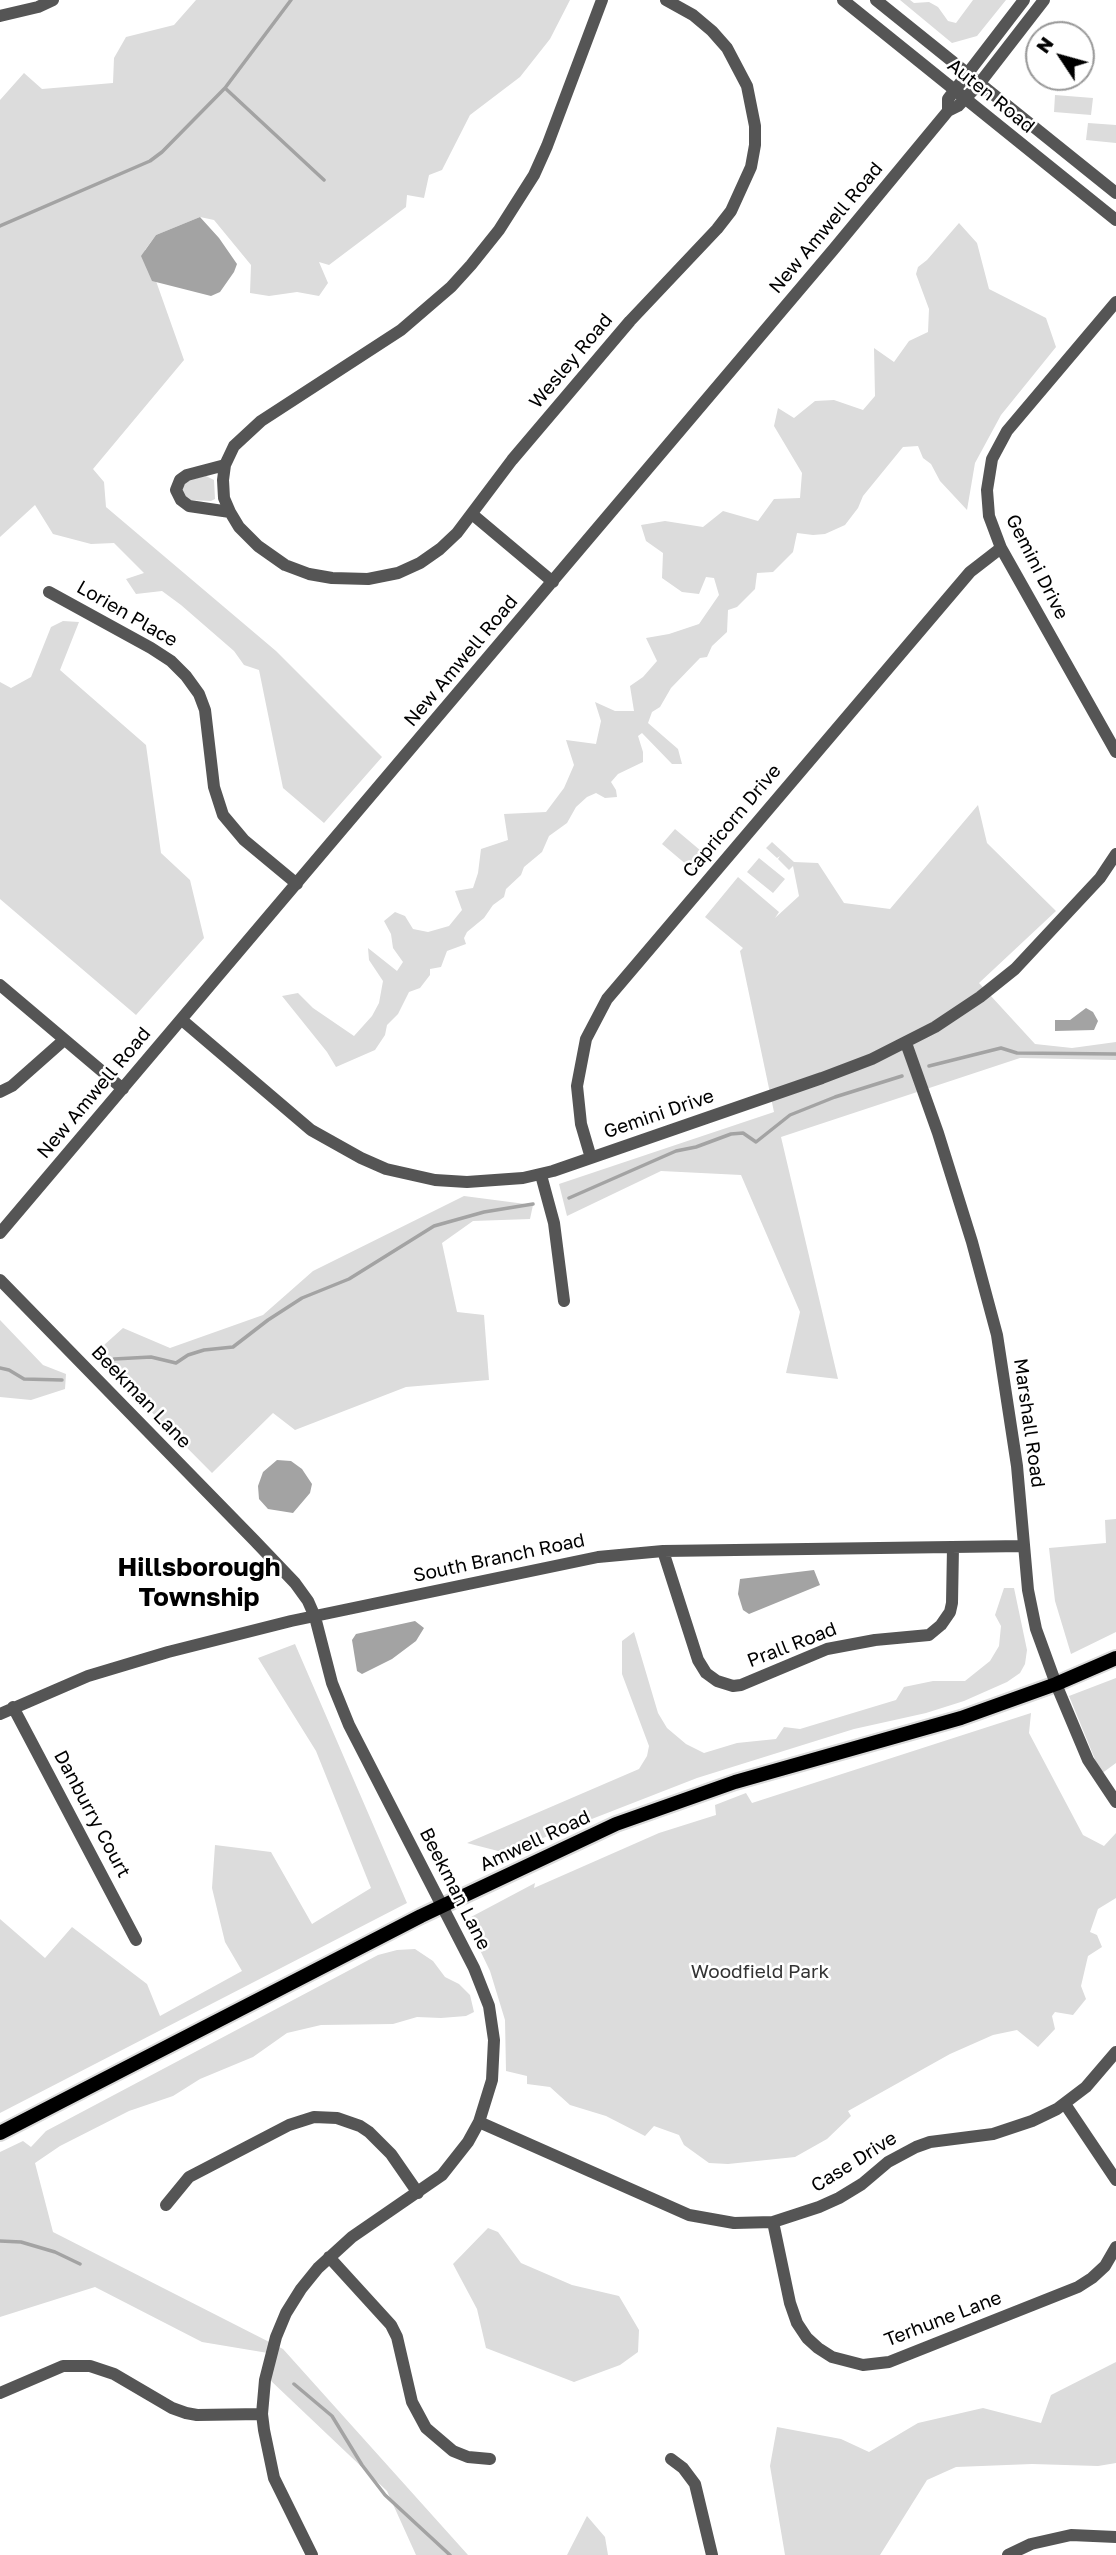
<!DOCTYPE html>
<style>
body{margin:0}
#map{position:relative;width:1116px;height:2555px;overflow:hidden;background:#fff;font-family:"Golos Text",sans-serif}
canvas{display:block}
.north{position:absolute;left:1025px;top:21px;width:70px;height:70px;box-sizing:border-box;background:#fff;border:2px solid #999;border-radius:50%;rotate:306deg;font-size:19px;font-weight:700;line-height:28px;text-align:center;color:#000}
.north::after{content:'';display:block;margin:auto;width:24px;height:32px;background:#000;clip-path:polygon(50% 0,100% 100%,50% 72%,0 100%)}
</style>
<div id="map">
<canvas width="1116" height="2555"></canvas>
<div class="north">N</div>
</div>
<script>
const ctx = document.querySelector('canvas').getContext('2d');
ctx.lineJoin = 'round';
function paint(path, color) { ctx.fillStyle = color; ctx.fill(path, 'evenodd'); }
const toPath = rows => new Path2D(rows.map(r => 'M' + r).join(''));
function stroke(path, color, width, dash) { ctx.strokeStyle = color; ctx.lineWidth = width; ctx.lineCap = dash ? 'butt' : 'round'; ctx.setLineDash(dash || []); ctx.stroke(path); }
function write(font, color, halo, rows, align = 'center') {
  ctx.font = font + ' "Golos Text",sans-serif'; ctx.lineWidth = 5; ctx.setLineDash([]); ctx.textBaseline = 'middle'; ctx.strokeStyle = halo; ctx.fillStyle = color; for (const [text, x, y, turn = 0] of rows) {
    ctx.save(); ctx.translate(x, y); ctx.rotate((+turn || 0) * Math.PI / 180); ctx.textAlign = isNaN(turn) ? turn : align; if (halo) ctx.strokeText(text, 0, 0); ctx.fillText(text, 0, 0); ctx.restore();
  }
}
paint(toPath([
 [196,0,570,0,550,39,520,77,470,115,442,170,429,175,424,198,407,195,406,207,329,265,319,262,328,283,319,296,297,292,269,296,250,293,251,265,214,220,200,217,156,235,145,250,184,360,93,469,104,482,106,507,276,651,382,757,324,823,283,788,259,670,244,665,234,651,181,605,162,591,136,594,126,579,144,573,114,543,91,544,53,534,35,505,0,537,0,100,24,73,42,89,113,83,114,58,126,37,174,25],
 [900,0,910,0,914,3,929,2,938,7,948,21,956,23,973,0,1006,0,977,36,952,43],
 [1055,95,1093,98,1091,115,1054,112],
 [1088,123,1116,125,1116,143,1086,140],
 [959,223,977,243,989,289,1046,318,1056,347,1001,415,975,463,967,510,940,481,931,464,923,458,918,446,903,447,863,496,858,508,845,525,825,534,813,535,797,533,793,552,773,572,757,573,755,589,737,607,728,610,727,632,712,646,707,657,700,658,671,688,660,707,652,712,648,723,678,749,682,764,672,764,642,733,638,736,643,752,643,762,618,774,611,782,616,790,617,797,605,798,596,793,587,797,576,807,567,823,549,836,542,852,524,867,521,875,506,889,504,897,493,905,484,918,467,932,464,938,466,944,447,951,441,967,430,969,430,975,420,988,409,992,398,1014,387,1025,385,1035,375,1050,336,1067,327,1052,282,996,298,993,313,1008,354,1036,372,1016,379,1003,383,981,369,960,368,948,397,971,403,962,393,948,391,934,384,921,395,912,405,916,413,929,428,932,449,926,462,910,455,891,473,888,478,873,481,849,508,840,504,814,546,812,564,788,574,765,566,740,596,744,601,721,595,702,615,711,634,711,630,686,643,677,657,661,646,638,669,634,699,624,719,595,714,578,706,577,699,594,682,592,662,578,663,553,646,541,641,525,665,521,703,527,723,511,758,521,774,499,800,498,802,473,774,426,778,408,794,418,815,401,834,400,863,410,875,396,874,348,894,362,909,341,928,332,929,309,916,274,918,267,927,260],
 [206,476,214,480,215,499,211,501,188,500,182,491,182,485,189,480],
 [63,621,79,622,60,670,146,745,161,853,190,880,204,938,136,1015,0,899,0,682,11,688,31,677,51,627],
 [978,805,987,843,1056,911,979,983,1035,1044,1072,1048,1116,1042,1116,1060,1020,1058,781,1137,838,1379,786,1373,800,1312,741,1175,661,1171,567,1216,559,1184,774,1112,740,951,743,948,705,917,738,877,779,912,775,918,799,896,793,866,789,870,778,859,780,856,777,858,766,848,772,842,794,862,818,863,844,903,890,909],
 [675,829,707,856,694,871,662,844],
 [759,858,785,879,773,893,747,872],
 [464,1196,533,1205,530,1219,473,1221,442,1243,457,1312,484,1315,489,1380,406,1387,295,1430,273,1413,212,1473,94,1354,123,1328,170,1348,263,1315,313,1271],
 [0,1320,43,1365,66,1374,65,1389,31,1400,0,1397],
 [1116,1519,1116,1632,1071,1654,1055,1601,1049,1548,1106,1543,1105,1520],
 [1004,1588,1014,1588,1027,1650,1025,1664,1020,1673,1007,1682,964,1701,926,1713,854,1729,697,1778,525,1845,498,1851,467,1843,639,1769,647,1756,649,1746,622,1674,622,1641,634,1632,658,1713,667,1728,686,1744,704,1753,737,1743,776,1739,784,1727,800,1729,896,1700,904,1687,933,1681,965,1681,990,1661,999,1646,1001,1626,995,1615],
 [295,1644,407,1903,0,2113,0,1919,45,1958,72,1927,147,1984,160,2016,242,1971,225,1942,212,1888,215,1845,271,1852,312,1924,371,1888,316,1751,258,1658],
 [1116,1678,1116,1763,1101,1774,1069,1696],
 [1031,1713,1029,1733,1083,1835,1104,1846,1116,1833,1116,1898,1098,1909,1090,1932,1097,1935,1102,1947,1088,1956,1081,1986,1086,1999,1073,2015,1055,2012,1052,2016,1055,2029,1038,2047,1017,2030,993,2035,950,2054,848,2111,851,2116,827,2139,795,2157,728,2164,709,2163,684,2145,679,2135,654,2126,645,2136,606,2116,570,2105,550,2087,527,2084,527,2076,506,2071,505,2020,490,1971,467,1923,471,1917,535,1883,534,1888,659,1833,716,1815,715,1805,746,1793,752,1803],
 [415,1949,433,1961,445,1977,459,1984,470,1995,474,2012,466,2016,441,2018,417,2017,393,2024,321,2025,287,2033,253,2057,200,2079,173,2096,129,2111,60,2146,35,2163,53,2232,283,2349,468,2555,416,2555,387,2491,269,2379,274,2354,202,2342,95,2287,0,2317,0,2152,23,2141,31,2147,46,2131,378,1955,397,1950],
 [488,2228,498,2232,521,2263,572,2285,619,2296,639,2330,638,2352,620,2365,574,2382,486,2348,477,2309,453,2264],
 [1116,2362,1116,2463,1098,2466,1032,2464,956,2467,927,2480,880,2555,785,2555,770,2466,777,2427,841,2439,869,2452,918,2423,983,2408,1041,2423,1051,2395],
 [587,2516,605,2537,608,2555,567,2555]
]), '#dcdcdc');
paint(toPath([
 [200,217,219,238,237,264,234,272,220,292,211,296,152,281,141,256,156,235],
 [1086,1008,1093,1012,1098,1021,1094,1030,1055,1031,1055,1020,1070,1020],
 [277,1460,291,1461,302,1469,312,1484,310,1493,293,1513,268,1509,259,1499,258,1486,263,1472],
 [814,1570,820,1585,749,1614,743,1610,738,1594,740,1579],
 [415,1621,424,1628,416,1641,392,1659,362,1674,357,1671,352,1640,356,1634]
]), '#a3a3a3');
stroke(toPath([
 [225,88,324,180],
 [0,226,150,161,162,152,225,88,291,0],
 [929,1066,1001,1048,1017,1053,1116,1054],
 [569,1198,676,1151,696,1147,731,1134,743,1133,756,1142,790,1115,835,1097,902,1076],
 [114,1359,151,1357,176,1363,188,1355,204,1350,233,1347,268,1320,302,1298,349,1279,434,1226,484,1212,533,1204],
 [0,1368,9,1370,24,1379,62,1380],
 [0,2241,21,2242,55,2252,80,2264],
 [294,2384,332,2416,362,2465,385,2495,450,2555]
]), '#a3a3a3', 3.5);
const major = toPath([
 [0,2133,421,1916,616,1824,735,1782,961,1718,1056,1684,1116,1658]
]);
stroke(major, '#dbdbdb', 18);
stroke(toPath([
 [602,0,547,146,534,175,499,230,471,265,451,287,401,330,261,421,234,446,225,465,223,480,224,498,230,512,239,527,258,546,285,565,309,574,332,578,368,579,398,573,420,563,440,549,457,533,512,460,630,321,717,229,731,211,751,167,755,145,755,126,747,86,727,48,712,31,693,15,666,0],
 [843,0,1116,220],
 [876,0,1116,193],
 [0,16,38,7,53,0],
 [948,111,948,99,1024,0],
 [1116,302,1007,431,992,459,987,490,989,516,1001,548,1116,752],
 [225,465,187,475,180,480,176,490,181,500,189,506,230,512],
 [472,514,553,582],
 [49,592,151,648,171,661,186,676,199,694,205,710,214,787,223,815,244,840,297,884],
 [0,985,123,1089],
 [182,1020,311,1130,361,1158,386,1169,435,1180,467,1182,523,1178,553,1171,822,1078,872,1059,935,1027,980,997,1015,969,1100,878,1116,854],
 [906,1043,938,1133,972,1242,997,1335,1017,1466,1028,1590,1036,1629,1056,1684,1088,1760,1116,1802],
 [0,1092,12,1086,64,1040],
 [591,1158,581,1124,577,1086,586,1039,607,999,970,572,1001,548],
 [541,1175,554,1223,564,1301],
 [0,1233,833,250,948,111,958,106,979,84,1044,0],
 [0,1280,254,1540,295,1583,308,1601,315,1617,332,1683,349,1725,474,1968,489,2006,494,2040,492,2080,479,2122,468,2142,442,2175,352,2237,318,2268,301,2289,286,2313,276,2337,265,2380,262,2414,264,2430,274,2478,312,2555],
 [663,1551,698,1660,706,1673,717,1681,733,1686,741,1685,827,1649,875,1640,929,1635,941,1625,950,1612,952,1603,953,1547],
 [13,1707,136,1940],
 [0,1714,88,1676,168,1652,291,1621,598,1557,663,1551,1024,1546],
 [1065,2104,1116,2180],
 [479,2122,689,2215,734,2223,773,2222,819,2207,839,2198,862,2184,888,2162,916,2147,930,2142,993,2134,1032,2121,1057,2109,1086,2087,1116,2052],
 [166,2205,189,2177,289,2125,314,2117,337,2118,360,2126,369,2132,391,2154,418,2193],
 [773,2222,790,2303,797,2323,807,2338,818,2348,832,2357,863,2365,889,2362,1078,2287,1092,2278,1105,2266,1116,2247],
 [329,2257,391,2325,397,2337,412,2402,426,2428,453,2451,468,2457,490,2459],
 [0,2393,63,2366,90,2366,114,2374,172,2408,186,2413,197,2415,262,2414],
 [671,2459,683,2468,695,2484,712,2555],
 [1008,2555,1031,2544,1071,2535,1116,2537]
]), '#555', 12);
stroke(major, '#000', 14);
write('19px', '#000', '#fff', [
 ["Auten Road",991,96,39],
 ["New Amwell Road",826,228,-50],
 ["Wesley Road",571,361,-50],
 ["Gemini Drive",1037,567,63],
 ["Lorien Place",127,614,30],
 ["New Amwell Road",461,661,-50],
 ["Capricorn Drive",732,821,-50],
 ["New Amwell Road",94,1093,-50],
 ["Gemini Drive",659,1114,-19],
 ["Beekman Lane",141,1397,46],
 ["Marshall Road",1029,1423,82],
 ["South Branch Road",499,1558,-12],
 ["Prall Road",792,1645,-21],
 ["Danburry Court",92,1814,62],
 ["Amwell Road",535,1841,-25],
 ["Beekman Lane",455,1889,63],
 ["Case Drive",854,2162,-32],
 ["Terhune Lane",943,2319,-21]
]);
write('19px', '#333', '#fff', [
 ["Woodfield Park",760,1972]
]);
write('bold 26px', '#000', '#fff', [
 ["Hillsborough",199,1568],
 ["Township",199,1598]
]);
</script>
